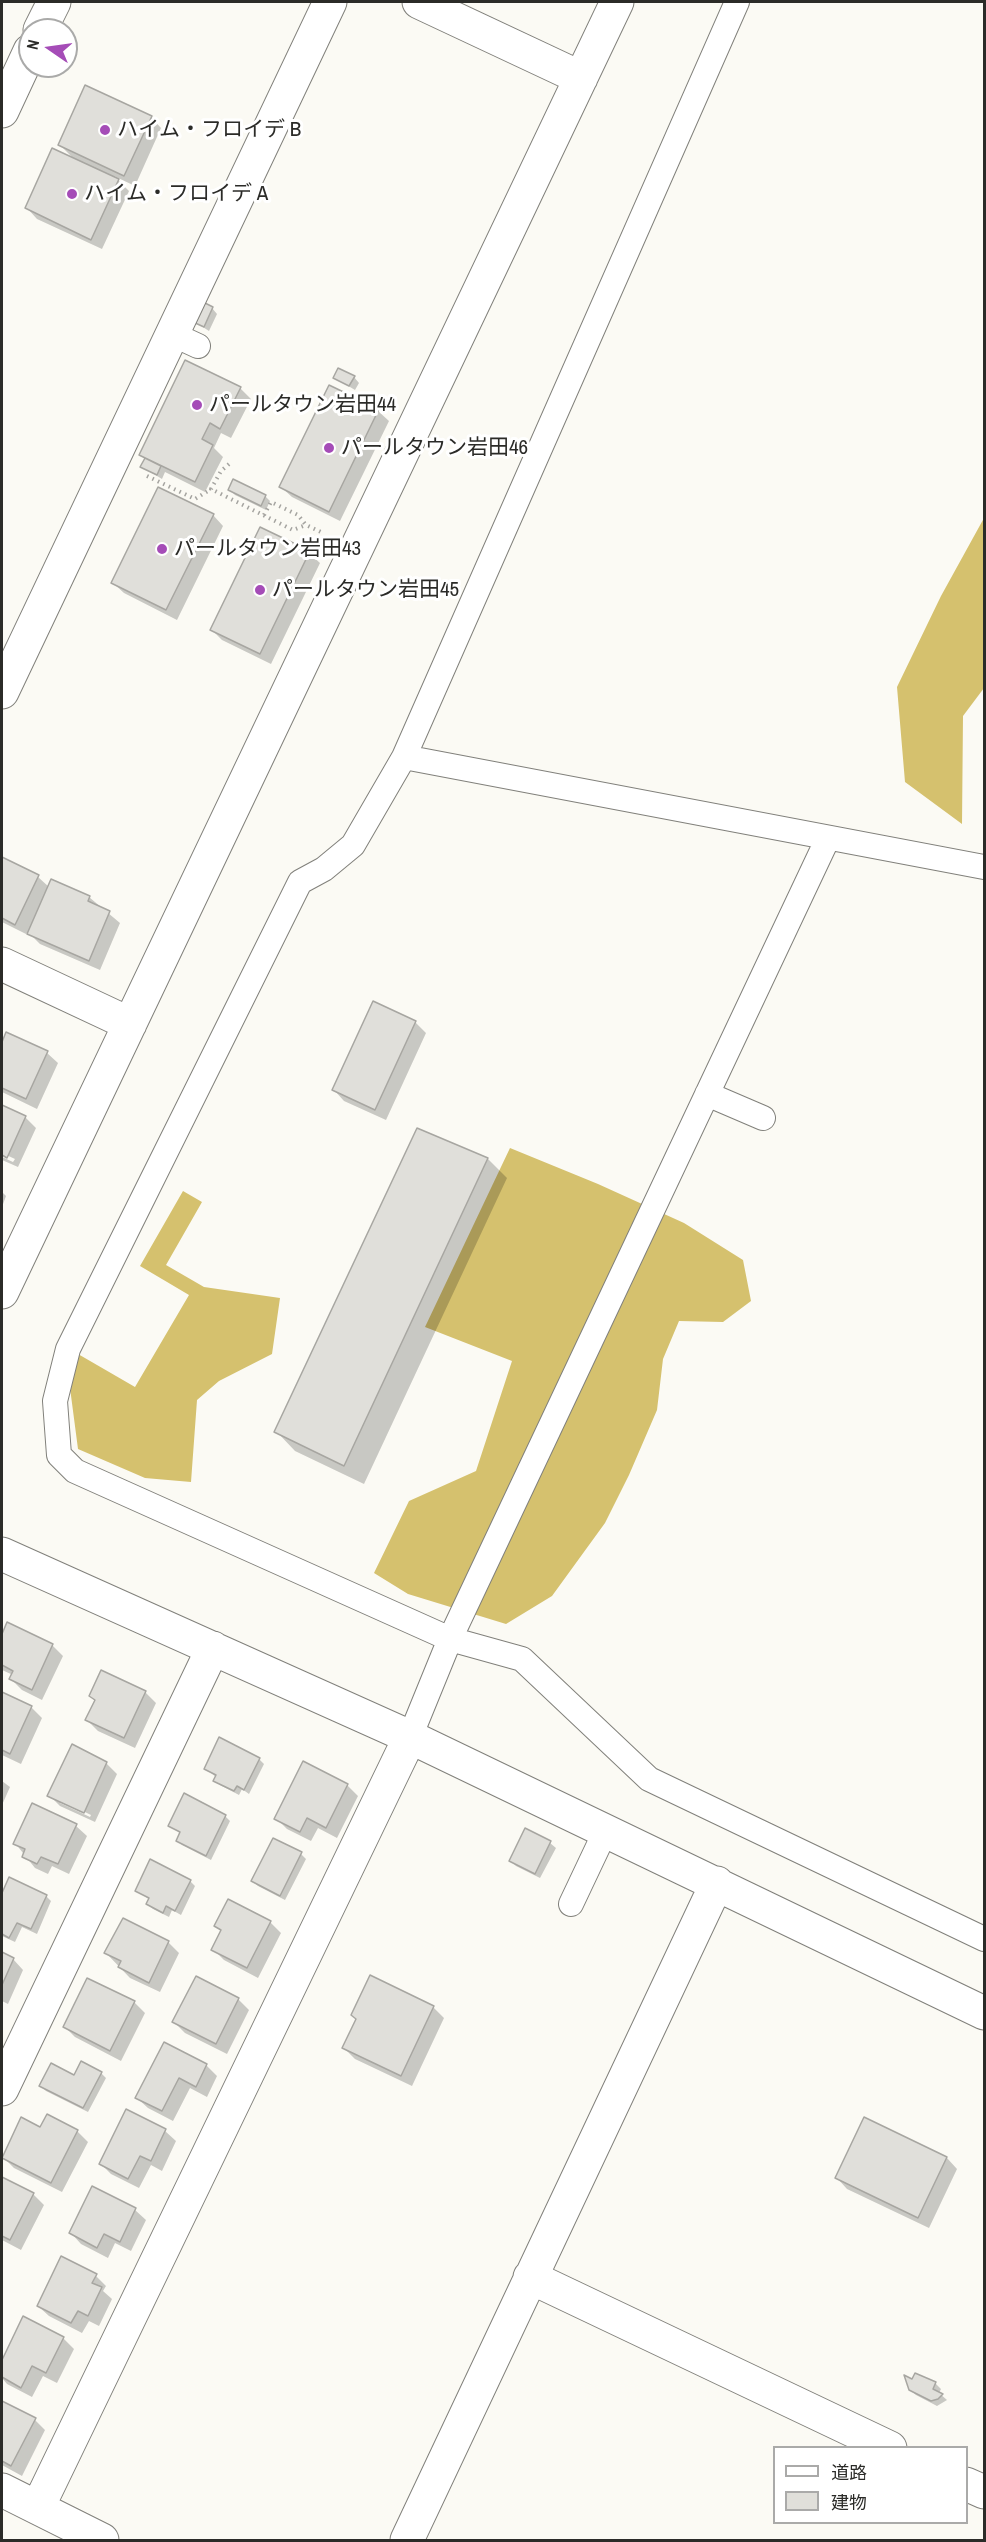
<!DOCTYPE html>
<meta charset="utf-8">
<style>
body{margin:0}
#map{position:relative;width:986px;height:2542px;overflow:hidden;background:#fbfaf4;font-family:"Archivo Narrow","Noto Sans JP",sans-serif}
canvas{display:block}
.frame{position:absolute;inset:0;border:3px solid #2b2b28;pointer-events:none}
.legend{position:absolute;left:773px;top:2446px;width:195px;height:78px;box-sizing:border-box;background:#fff;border:2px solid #aaaaa9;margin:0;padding:8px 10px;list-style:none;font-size:18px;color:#2b2b28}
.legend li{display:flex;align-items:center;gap:12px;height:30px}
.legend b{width:30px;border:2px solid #aaaaa9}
.north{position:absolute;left:18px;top:18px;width:60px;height:60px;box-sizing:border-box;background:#fff;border:2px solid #aaaaa9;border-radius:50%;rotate:283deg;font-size:16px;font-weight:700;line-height:24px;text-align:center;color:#2b2b28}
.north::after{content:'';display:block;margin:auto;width:21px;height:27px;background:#a54cb7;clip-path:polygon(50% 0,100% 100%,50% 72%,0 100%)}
</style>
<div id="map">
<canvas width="986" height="2542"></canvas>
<div class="frame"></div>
<ul class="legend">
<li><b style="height:8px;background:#fff"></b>道路</li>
<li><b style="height:16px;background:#e0dfda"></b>建物</li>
</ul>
<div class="north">N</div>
</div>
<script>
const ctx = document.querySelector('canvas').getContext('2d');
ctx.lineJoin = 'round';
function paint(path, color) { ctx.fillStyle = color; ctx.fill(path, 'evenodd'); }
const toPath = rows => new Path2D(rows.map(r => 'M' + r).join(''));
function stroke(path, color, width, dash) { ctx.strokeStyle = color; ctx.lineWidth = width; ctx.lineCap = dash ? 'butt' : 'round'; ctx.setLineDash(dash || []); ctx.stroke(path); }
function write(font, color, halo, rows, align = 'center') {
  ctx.font = font + ' "Archivo Narrow","Noto Sans JP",sans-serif'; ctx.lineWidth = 6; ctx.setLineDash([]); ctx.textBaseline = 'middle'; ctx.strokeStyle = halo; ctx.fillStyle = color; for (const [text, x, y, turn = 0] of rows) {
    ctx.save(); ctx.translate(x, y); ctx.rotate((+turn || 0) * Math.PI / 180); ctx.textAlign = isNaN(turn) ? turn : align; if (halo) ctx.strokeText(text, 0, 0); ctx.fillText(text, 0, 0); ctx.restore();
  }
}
paint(toPath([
 [984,518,984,688,963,716,962,824,905,782,897,687,941,596],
 [510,1148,598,1184,684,1223,743,1260,751,1301,723,1322,679,1321,663,1359,657,1410,629,1475,605,1523,552,1596,506,1624,408,1594,374,1573,409,1501,476,1471,512,1361,425,1327],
 [183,1191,202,1202,166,1265,204,1287,280,1298,272,1354,219,1381,197,1400,191,1482,145,1478,78,1449,70,1388,78,1354,135,1387,189,1295,140,1266]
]), '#d5c16e');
paint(toPath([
 [151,117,161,128,135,186,114,176,129,191,102,249,37,219,27,208,75,160,60,145],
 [212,308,217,314,209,331,195,322],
 [354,377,359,383,355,390,335,378],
 [330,387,378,411,389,421,340,521,292,497,281,487],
 [240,388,251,399,231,438,221,433,214,448,223,457,205,492,165,472,162,479,142,467,145,459,140,454],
 [230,490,265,496,270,501,266,510,235,495],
 [213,515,223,526,177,620,124,593,113,583],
 [309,553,320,563,271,664,222,640,211,629],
 [2,859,38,877,49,887,89,897,120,923,100,970,40,944,28,932,26,934,2,922],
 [415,1022,426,1033,386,1120,344,1101,334,1090],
 [7,1034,47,1053,58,1063,37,1109,2,1092,2,1046],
 [2,1106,25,1117,36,1128,18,1167,2,1160,2,1157,13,1162,15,1159,2,1153],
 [418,1130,488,1159,507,1178,364,1484,295,1451,276,1431],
 [2,1192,6,1196,2,1207],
 [8,1624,52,1645,63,1656,42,1700,22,1690,11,1679,13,1675,2,1670,2,1637],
 [145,1692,156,1703,135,1748,98,1731,87,1720,96,1702,90,1696],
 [2,1693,31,1707,42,1718,21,1764,2,1755],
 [259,1759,264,1764,249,1794,242,1789,239,1795,220,1785,215,1780,216,1777,206,1769],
 [106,1763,117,1774,95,1822,60,1806,49,1795],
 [60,1800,91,1815,90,1817,60,1803],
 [304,1763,347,1785,358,1796,337,1838,318,1828,311,1841,287,1829,276,1818],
 [2,1781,10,1787,2,1805],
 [225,1816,230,1821,211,1860,182,1845,177,1840,181,1834,170,1825],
 [76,1826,87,1836,69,1874,52,1866,48,1874,35,1868,15,1843],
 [526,1830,550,1843,556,1848,540,1878,516,1866,511,1861],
 [301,1854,306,1859,285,1900,258,1886,253,1881],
 [10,1879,46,1896,51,1901,37,1934,22,1927,15,1942,2,1936,2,1896],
 [190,1881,195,1886,181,1915,172,1910,169,1917,153,1909,148,1904,150,1900,136,1890],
 [270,1922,281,1933,258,1978,224,1960,213,1949,222,1931,216,1926],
 [168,1942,179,1953,160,1992,130,1978,106,1953],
 [2,1954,13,1959,23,1970,8,2004,2,2001],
 [238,1999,249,2010,227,2054,185,2033,174,2022],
 [134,2002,145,2013,121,2061,75,2037,65,2027],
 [433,2007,444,2018,412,2086,355,2059,344,2048],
 [164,2044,207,2066,217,2076,207,2097,190,2088,173,2121,148,2108,137,2098],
 [101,2073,106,2078,88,2112,46,2091,41,2086],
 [865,2119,947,2158,957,2169,929,2228,847,2189,837,2178],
 [41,2129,77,2131,88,2142,62,2192,14,2168,3,2157],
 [165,2131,176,2141,162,2171,151,2165,139,2188,111,2174,101,2164],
 [2,2178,33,2194,44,2205,21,2250,2,2240],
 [135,2210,146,2220,131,2251,115,2243,108,2258,81,2244,71,2233],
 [96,2276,106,2286,103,2291,112,2299,99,2326,89,2321,82,2333,49,2316,38,2306],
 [24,2318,63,2338,74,2349,57,2383,43,2376,32,2397,7,2384,2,2378,2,2363],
 [916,2375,936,2384,941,2389,939,2393,947,2400,937,2406,916,2395,910,2390],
 [2,2403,35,2420,45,2430,22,2476,2,2465]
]), '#0003');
const building = toPath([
 [85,85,152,116,124,176,58,145,85,85],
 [52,148,119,179,91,240,25,208,52,148],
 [203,302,213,307,204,327,193,322,203,302],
 [185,360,241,387,220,429,210,423,202,439,213,445,195,482,139,455,185,360],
 [338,368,355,376,349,386,333,378,338,368],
 [329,385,379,409,329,512,279,487,329,385],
 [145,458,161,466,157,475,140,467,145,458],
 [233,479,266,495,261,506,228,490,233,479],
 [158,487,214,514,166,610,111,583,158,487],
 [260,527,310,551,260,654,210,630,260,527],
 [2,857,39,875,15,925,2,918,2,857],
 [51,879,90,896,88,901,110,911,89,961,27,934,51,879],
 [373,1001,416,1021,375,1110,332,1090,373,1001],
 [6,1032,48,1051,26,1099,2,1088,2,1042,6,1032],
 [2,1105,26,1116,7,1158,2,1155,2,1105],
 [417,1128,488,1158,344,1466,274,1432,417,1128],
 [7,1622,53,1644,32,1690,9,1679,13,1671,2,1665,2,1634,7,1622],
 [101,1670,146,1691,124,1738,85,1720,95,1700,89,1696,101,1670],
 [2,1692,32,1706,10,1754,2,1750,2,1692],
 [219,1737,260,1758,244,1790,237,1786,234,1791,213,1781,216,1775,204,1769,219,1737],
 [72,1744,107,1762,84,1813,47,1796,72,1744],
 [303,1761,348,1784,326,1828,307,1818,300,1832,274,1819,303,1761],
 [184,1793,226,1815,206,1856,176,1841,180,1832,168,1826,184,1793],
 [32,1803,77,1824,58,1864,41,1857,37,1864,22,1857,25,1849,13,1844,32,1803],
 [525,1828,551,1841,535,1874,509,1861,525,1828],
 [273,1838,302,1852,280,1896,251,1881,273,1838],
 [150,1859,191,1880,175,1911,166,1906,163,1913,146,1904,149,1898,135,1891,150,1859],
 [9,1877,47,1895,31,1929,17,1923,9,1938,2,1934,2,1893,9,1877],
 [228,1899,271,1921,247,1968,211,1950,221,1930,214,1926,228,1899],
 [123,1918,169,1941,149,1983,118,1967,121,1961,104,1953,123,1918],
 [2,1952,14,1958,2,1985,2,1952],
 [370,1975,434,2006,401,2076,342,2048,356,2019,351,2015,370,1975],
 [196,1976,239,1998,216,2044,172,2022,196,1976],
 [87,1978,135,2001,110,2051,63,2027,87,1978],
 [164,2042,207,2064,196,2087,179,2078,162,2111,135,2098,164,2042],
 [81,2061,102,2072,83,2108,39,2086,51,2063,74,2075,81,2061],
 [126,2109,166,2129,151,2161,140,2156,128,2179,99,2164,126,2109],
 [47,2114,78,2130,51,2183,2,2158,21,2117,40,2127,47,2114],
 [864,2117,947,2157,918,2218,835,2178,864,2117],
 [2,2177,34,2193,10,2240,2,2236,2,2177],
 [92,2186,136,2208,120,2242,104,2234,97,2248,69,2233,92,2186],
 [61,2256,97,2274,92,2283,102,2287,88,2316,78,2311,71,2323,37,2306,61,2256],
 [23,2316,64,2337,46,2373,32,2366,21,2388,2,2377,2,2360,23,2316],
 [915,2373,936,2382,933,2389,943,2394,938,2399,931,2401,909,2390,904,2375,912,2379,915,2373],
 [2,2401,36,2418,11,2466,2,2461,2,2401]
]);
paint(building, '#e0dfda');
stroke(building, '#a7a6a1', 1.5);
const lane = toPath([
 [737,2,404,757,353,845,324,869,300,882,68,1349,55,1401,59,1455,75,1471,450,1639,522,1659,649,1779,984,1939],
 [172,334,198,346],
 [404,757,984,867],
 [707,1094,763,1118],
 [410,1737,450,1639,828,838],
 [571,1904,606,1830]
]);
const street = toPath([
 [419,2,581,78],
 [40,30,54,2],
 [2,111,30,51],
 [2,692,330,2],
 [2,964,130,1024],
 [2,1292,617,2],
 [2,1554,410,1737,984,2013],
 [2,2089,213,1648],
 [530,2277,890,2448],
 [966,2484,984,2492],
 [2,2490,102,2540],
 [38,2507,410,1737],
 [407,2540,717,1883]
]);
stroke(lane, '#81807b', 26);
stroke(street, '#81807b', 35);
stroke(toPath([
 [229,464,221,471,211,489,293,530,306,525],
 [147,476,195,499,211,489],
 [264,515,271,502,298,515,306,525,321,532]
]), '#a5a4a0', 4, [1.5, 4.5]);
stroke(lane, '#fff', 24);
stroke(street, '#fff', 33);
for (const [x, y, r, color] of [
 [105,130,6,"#a54cb7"],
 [72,194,6,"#a54cb7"],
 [197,405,6,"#a54cb7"],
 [329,448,6,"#a54cb7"],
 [162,549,6,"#a54cb7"],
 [260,590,6,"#a54cb7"]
]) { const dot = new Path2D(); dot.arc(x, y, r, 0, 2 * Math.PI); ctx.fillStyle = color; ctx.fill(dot); stroke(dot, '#fff', 2); }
write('21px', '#2b2b28', '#fff', [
 ["ハイム・フロイデ B",117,130],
 ["ハイム・フロイデ A",84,194],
 ["パールタウン岩田44",209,405],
 ["パールタウン岩田46",341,448],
 ["パールタウン岩田43",174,549],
 ["パールタウン岩田45",272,590]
], 'left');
</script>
